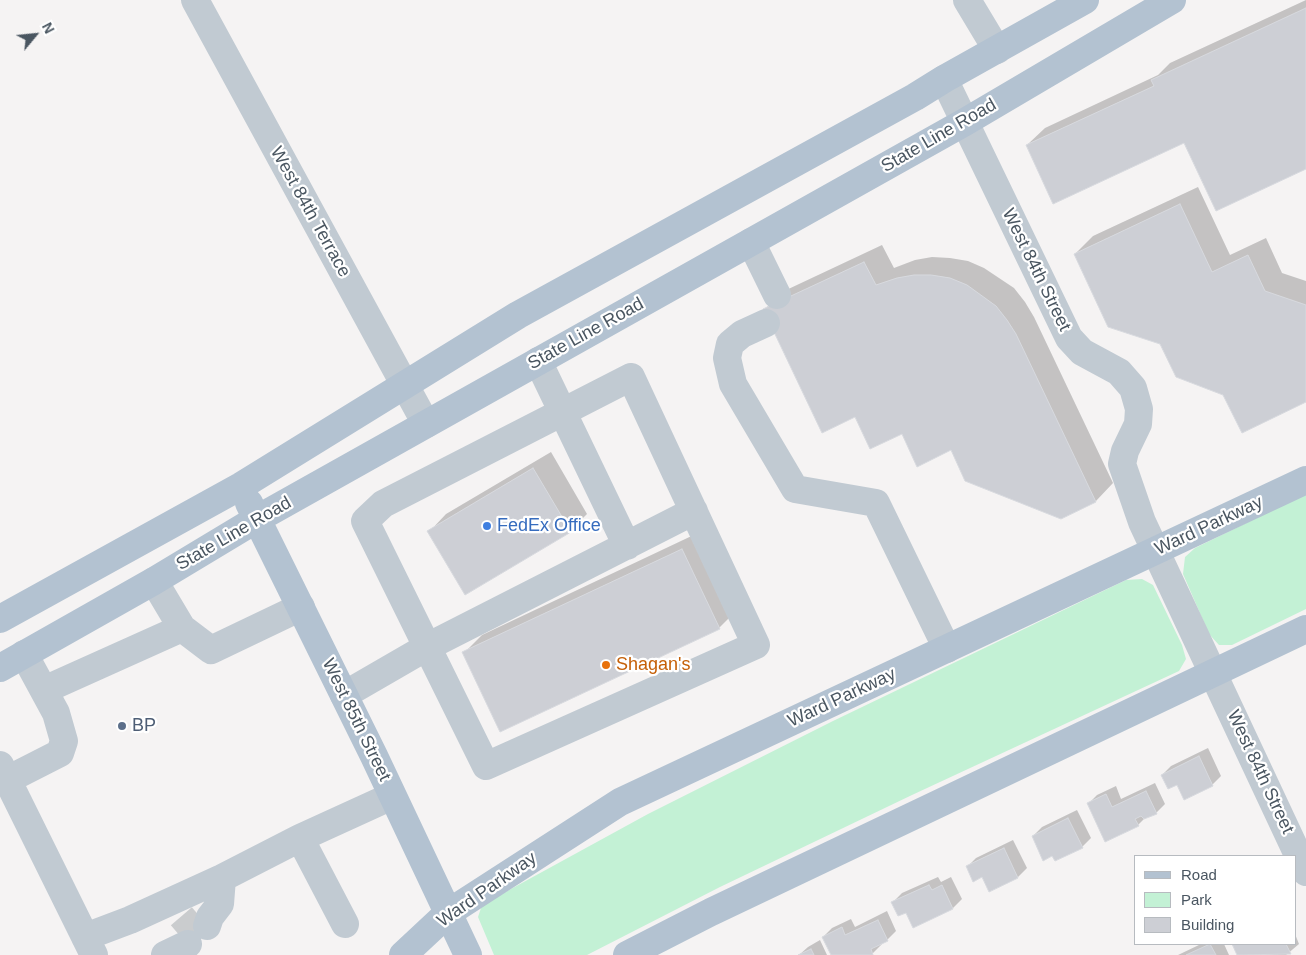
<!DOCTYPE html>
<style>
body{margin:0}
#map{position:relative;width:1306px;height:955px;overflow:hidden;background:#f5f3f3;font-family:Helvetica,sans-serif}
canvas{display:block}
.legend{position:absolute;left:1134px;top:855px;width:162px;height:90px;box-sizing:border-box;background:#fff;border:1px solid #b7bbc0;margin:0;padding:6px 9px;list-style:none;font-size:15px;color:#4a5661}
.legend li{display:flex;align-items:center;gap:10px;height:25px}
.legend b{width:25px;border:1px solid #b7bbc0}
.north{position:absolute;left:10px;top:10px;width:50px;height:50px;-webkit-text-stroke:4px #fff;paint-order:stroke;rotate:62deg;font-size:14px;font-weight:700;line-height:20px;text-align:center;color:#4a5661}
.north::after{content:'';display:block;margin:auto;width:18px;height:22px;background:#4a5661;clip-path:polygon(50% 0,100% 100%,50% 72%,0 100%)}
</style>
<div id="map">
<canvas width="1306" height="955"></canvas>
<ul class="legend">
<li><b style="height:6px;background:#b3c2d1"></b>Road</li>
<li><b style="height:14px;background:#c3f1d5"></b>Park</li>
<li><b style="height:14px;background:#cdcfd5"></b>Building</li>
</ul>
<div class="north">N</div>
</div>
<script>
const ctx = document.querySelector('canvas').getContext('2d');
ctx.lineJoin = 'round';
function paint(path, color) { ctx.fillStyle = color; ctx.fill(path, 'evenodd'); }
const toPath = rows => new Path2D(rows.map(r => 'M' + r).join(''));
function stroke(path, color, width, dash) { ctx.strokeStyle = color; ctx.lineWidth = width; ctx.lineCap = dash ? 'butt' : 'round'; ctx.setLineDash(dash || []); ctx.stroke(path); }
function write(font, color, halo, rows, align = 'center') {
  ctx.font = font + ' Helvetica,sans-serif'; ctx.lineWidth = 4.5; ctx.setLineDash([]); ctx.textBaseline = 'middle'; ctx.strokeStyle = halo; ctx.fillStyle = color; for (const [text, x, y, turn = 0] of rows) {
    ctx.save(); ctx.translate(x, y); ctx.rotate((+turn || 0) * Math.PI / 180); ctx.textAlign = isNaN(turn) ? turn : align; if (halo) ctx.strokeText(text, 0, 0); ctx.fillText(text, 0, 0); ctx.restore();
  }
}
paint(toPath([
 [1306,494,1306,609,1232,645,1219,645,1209,634,1183,574,1185,557,1195,548],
 [1142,579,1153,585,1182,645,1186,659,1179,671,912,795,720,887,587,955,494,955,478,917,481,908,489,901,648,814,833,721,1126,580]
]), '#c3f1d5');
paint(toPath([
 [1306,0,1306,168,1184,141,1027,145,1045,128,1158,75,1170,63],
 [1198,187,1230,255,1266,238,1282,273,1306,281,1306,400,1224,394,1161,343,1075,254,1093,236],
 [882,245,894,268,915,260,932,257,950,258,968,261,984,268,1014,288,1025,302,1034,317,1113,483,1096,501,1061,517,952,449,856,416,765,309,782,292],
 [551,452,587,514,570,531,429,532,446,514],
 [700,532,737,610,719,628,501,731,464,653,482,635],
 [1208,748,1221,776,1212,785,1177,783,1162,775,1171,766],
 [1155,783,1165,804,1156,813,1146,817,1138,825,1088,804,1097,795,1116,786,1121,799],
 [1077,810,1091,838,1082,847,1033,836,1042,827],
 [1013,840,1027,868,1018,877,990,890,982,876,967,867,976,858],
 [938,877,941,882,951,877,962,899,953,908,914,926,906,911,893,902,902,893],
 [887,911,896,931,887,940,881,943,882,944,873,953,869,955,832,955,823,937,832,928,851,919,855,927],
 [1295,934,1299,944,1286,955,1239,955,1234,944,1295,944],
 [820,940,827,955,799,955,808,947],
 [1201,944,1224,944,1229,955,1178,955]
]), '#0003');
const building = toPath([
 [1306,8,1306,169,1216,211,1184,143,1053,204,1026,145,1154,86,1151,80,1306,8],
 [1180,204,1212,272,1248,255,1265,291,1306,305,1306,402,1242,433,1223,395,1176,377,1160,344,1108,327,1074,254,1180,204],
 [864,262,876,285,897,278,914,275,931,275,950,278,967,285,996,306,1007,320,1016,334,1096,502,1061,519,965,481,951,450,917,467,902,434,870,449,855,417,822,433,763,309,864,262],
 [533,468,571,532,465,595,427,531,533,468],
 [682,549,720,629,500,732,462,652,682,549],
 [1199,756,1213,786,1184,800,1177,785,1168,789,1161,775,1199,756],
 [1146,791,1157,814,1144,819,1141,816,1135,819,1139,826,1105,842,1087,803,1106,794,1112,807,1146,791],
 [1068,818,1083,848,1055,861,1052,856,1043,861,1032,836,1068,818],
 [1004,848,1018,878,989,892,982,877,973,882,966,866,1004,848],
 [929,885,932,890,942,885,953,909,913,928,906,913,898,916,891,902,929,885],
 [878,920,888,941,871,949,873,955,831,955,822,937,842,927,845,935,878,920],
 [1210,944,1216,955,1186,955,1210,944],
 [1232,944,1286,944,1291,954,1237,955,1232,944],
 [811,949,814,955,798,955,811,949]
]);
paint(building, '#cdcfd5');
stroke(building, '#d7d9de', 1);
stroke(toPath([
 [180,936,201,918]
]), '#caccce', 28, [28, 14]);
stroke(toPath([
 [195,0,426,424],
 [967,0,997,50],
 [944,79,1069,338,1082,352,1119,372,1133,388,1139,409,1138,424,1125,451,1122,464,1142,522,1306,872],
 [751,242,777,295],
 [766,323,742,334,730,344,727,358,733,384,795,489,876,503,947,649],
 [538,361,627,546],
 [631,377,756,645,486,766,365,521,383,504,631,377],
 [182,628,211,650,301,607],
 [44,690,182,628,154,581],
 [344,695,427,647,694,511],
 [0,765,94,955],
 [7,780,60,753,64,741,56,713,24,654],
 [300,838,345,924],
 [207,926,210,917,220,904,222,878],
 [85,937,130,920,222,878,300,838,392,796],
 [165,955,188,944]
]), '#c1cad2', 28);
stroke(toPath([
 [249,503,374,756,468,955],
 [0,619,241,486,518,315,915,97,944,79,1085,0],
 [0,668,154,581,257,519,965,122,1172,0],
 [403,955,448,913,620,802,1306,480],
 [627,955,711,912,1306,629]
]), '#b3c2d1', 28);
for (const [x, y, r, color] of [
 [487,526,5,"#3f7fe0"],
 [606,665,5,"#e8710a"],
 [122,726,5,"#5c6f8a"]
]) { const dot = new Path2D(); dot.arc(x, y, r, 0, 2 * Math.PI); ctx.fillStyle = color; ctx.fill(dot); stroke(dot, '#fff', 2); }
write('18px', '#4a5661', '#fff', [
 ["State Line Road",939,136,-30],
 ["West 84th Terrace",310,212,61],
 ["West 84th Street",1036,270,64],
 ["State Line Road",586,334,-29],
 ["Ward Parkway",1209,526,-25],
 ["State Line Road",234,534,-30],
 ["Ward Parkway",842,698,-25],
 ["West 85th Street",356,720,64],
 ["West 84th Street",1260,772,65],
 ["Ward Parkway",487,890,-35]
]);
write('18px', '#366cbe', '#fff', [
 ["FedEx Office",497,526]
], 'left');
write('18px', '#c56008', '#fff', [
 ["Shagan's",616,665]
], 'left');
write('18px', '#4e5e75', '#fff', [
 ["BP",132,726]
], 'left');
</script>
